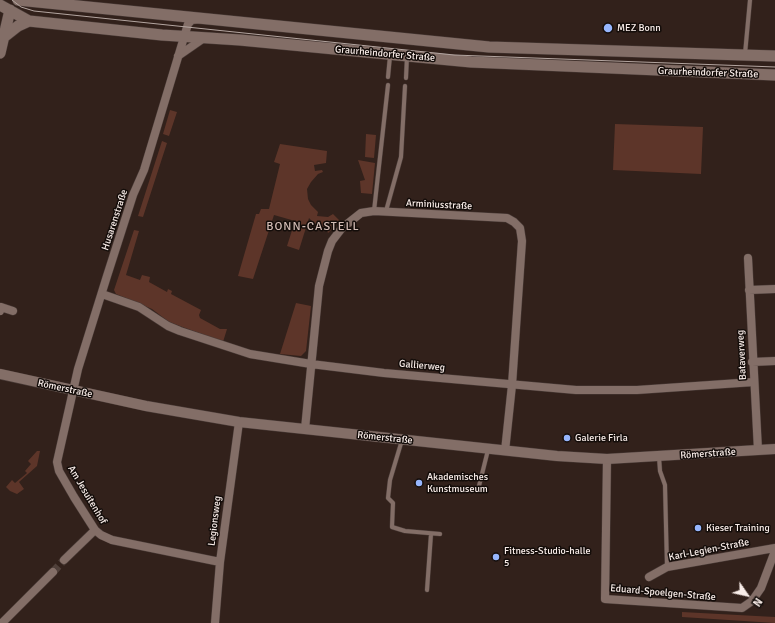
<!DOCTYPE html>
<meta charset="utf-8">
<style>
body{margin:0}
#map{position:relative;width:775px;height:623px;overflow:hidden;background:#32211b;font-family:Signika,sans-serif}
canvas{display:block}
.north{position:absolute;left:727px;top:575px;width:40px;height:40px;-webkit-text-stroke:3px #140d0a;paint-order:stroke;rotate:124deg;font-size:11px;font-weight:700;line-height:16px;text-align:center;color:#f9ede9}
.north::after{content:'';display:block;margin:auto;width:14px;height:18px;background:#f9ede9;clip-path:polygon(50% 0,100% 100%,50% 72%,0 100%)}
</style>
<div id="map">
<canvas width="775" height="623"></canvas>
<div class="north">N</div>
</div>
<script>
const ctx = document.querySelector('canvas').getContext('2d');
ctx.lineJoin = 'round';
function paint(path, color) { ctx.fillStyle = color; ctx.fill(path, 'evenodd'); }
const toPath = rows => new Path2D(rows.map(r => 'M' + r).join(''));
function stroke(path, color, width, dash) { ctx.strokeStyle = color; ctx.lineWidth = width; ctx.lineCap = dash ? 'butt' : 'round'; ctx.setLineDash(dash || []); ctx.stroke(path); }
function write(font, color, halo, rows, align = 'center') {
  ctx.font = font + ' Signika,sans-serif'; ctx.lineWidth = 3; ctx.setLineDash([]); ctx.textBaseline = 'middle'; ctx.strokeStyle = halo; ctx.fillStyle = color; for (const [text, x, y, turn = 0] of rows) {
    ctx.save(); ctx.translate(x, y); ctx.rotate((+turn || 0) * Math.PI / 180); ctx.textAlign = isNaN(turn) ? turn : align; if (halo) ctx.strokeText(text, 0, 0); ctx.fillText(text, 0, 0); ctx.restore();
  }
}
paint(toPath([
 [170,110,177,112,169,136,163,134],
 [615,124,703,127,701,174,613,170],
 [366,134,376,135,374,158,365,157],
 [162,141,167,143,143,217,138,216],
 [280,144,327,151,326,163,314,165,315,171,322,170,323,172,318,174,311,182,307,189,308,199,311,205,318,212,317,216,328,217,333,214,340,221,328,233,326,228,314,223,309,218,299,250,287,246,295,221,274,215,253,279,238,276,256,214,259,214,261,209,269,209,280,164,274,162],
 [358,160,375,163,372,194,361,193,360,181,365,180],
 [134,230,139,231,126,275,140,280,142,275,150,277,149,282,167,292,168,289,172,291,171,294,201,310,199,315,200,318,220,329,227,329,223,342,169,322,152,309,116,294,114,290],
 [296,303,311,306,306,351,301,356,280,354],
 [37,451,40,451,37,466,19,482,24,489,17,494,10,491,6,487,12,480,15,483,27,473,25,471,31,464,28,461],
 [682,612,775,617,775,623,682,617]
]), '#5d3529');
stroke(toPath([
 [53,572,64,560]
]), '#50403a', 8, [8, 4]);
const service = toPath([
 [745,54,750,0],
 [388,77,390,56],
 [406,78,407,56],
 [374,211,388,85],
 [386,211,401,157,405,86],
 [402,440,390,480,388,498,393,503,392,527,405,531,440,534],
 [659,457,660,471,665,485,667,567],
 [478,490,488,450],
 [427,590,431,534]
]);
const minor = toPath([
 [200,19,192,20,188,24,144,170,133,195,107,276,78,369,57,462,59,471,74,497,95,530,101,535,112,540,220,562],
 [178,56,204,38],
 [748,258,758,450],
 [749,290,775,289],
 [102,294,139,307,168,326,180,331,250,354,311,364,384,373,576,390,637,390,754,382],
 [0,311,1,307,13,311],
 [752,362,775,361],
 [305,429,319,286,328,251,332,241,342,228,361,213,374,211,507,218,514,222,520,228,522,241,512,385,505,451],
 [607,459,605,599,742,608,752,601,761,588,775,551],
 [64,560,95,530],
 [649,577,667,567,775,548],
 [2,623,53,572],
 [215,623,220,562,239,422]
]);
const tertiary = toPath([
 [0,374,146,406,239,422,557,456,607,459,775,449]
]);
const secondary = toPath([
 [18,0,489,47,775,56],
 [0,5,29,21,162,35,240,40,471,62,775,75],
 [4,37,18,26,29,21],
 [0,53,10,10]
]);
stroke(service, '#4a3c38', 5);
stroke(minor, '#4a3c38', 9);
stroke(tertiary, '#4a3c38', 11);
stroke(secondary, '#4a3c38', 12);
stroke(service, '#836e67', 4);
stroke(minor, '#836e67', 8);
stroke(tertiary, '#836e67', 10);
stroke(secondary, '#836e67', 11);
stroke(toPath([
 [12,0,21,7,34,11,454,55,775,67]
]), '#b4a6a1', 1);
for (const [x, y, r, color] of [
 [608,28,5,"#97b6fd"],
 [567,438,4,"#97b6fd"],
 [419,483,4,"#97b6fd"],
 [698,528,4,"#97b6fd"],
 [496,557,4,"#97b6fd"]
]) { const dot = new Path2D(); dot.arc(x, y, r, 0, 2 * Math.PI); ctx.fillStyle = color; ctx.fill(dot); stroke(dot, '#140d0a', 1.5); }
write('10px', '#f9ede9', '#140d0a', [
 ["MEZ Bonn",617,28],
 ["Galerie Firla",575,438],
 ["Akademisches",427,477],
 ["Kunstmuseum",427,489],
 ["Kieser Training",706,528],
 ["Fitness-Studio-halle",504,551],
 ["5",504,563]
], 'left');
write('10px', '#f9ede9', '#140d0a', [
 ["Graurheindorfer Straße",385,54,5],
 ["Graurheindorfer Straße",708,73,2],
 ["Arminiusstraße",439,205,3],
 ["Husarenstraße",115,220,-72],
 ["Bataverweg",742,355,-93],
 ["Gallierweg",422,366,5],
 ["Römerstraße",65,389,12],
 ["Römerstraße",385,438,6],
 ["Römerstraße",708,454,-4],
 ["Am Jesuitenhof",87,495,59],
 ["Legionsweg",215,521,-83],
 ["Karl-Legien-Straße",709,550,-11],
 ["Eduard-Spoelgen-Straße",663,593,5]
]);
ctx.letterSpacing = '1px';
write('12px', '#d3bcb5', '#140d0a', [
 ["BONN-CASTELL",313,227]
]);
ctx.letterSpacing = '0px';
</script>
